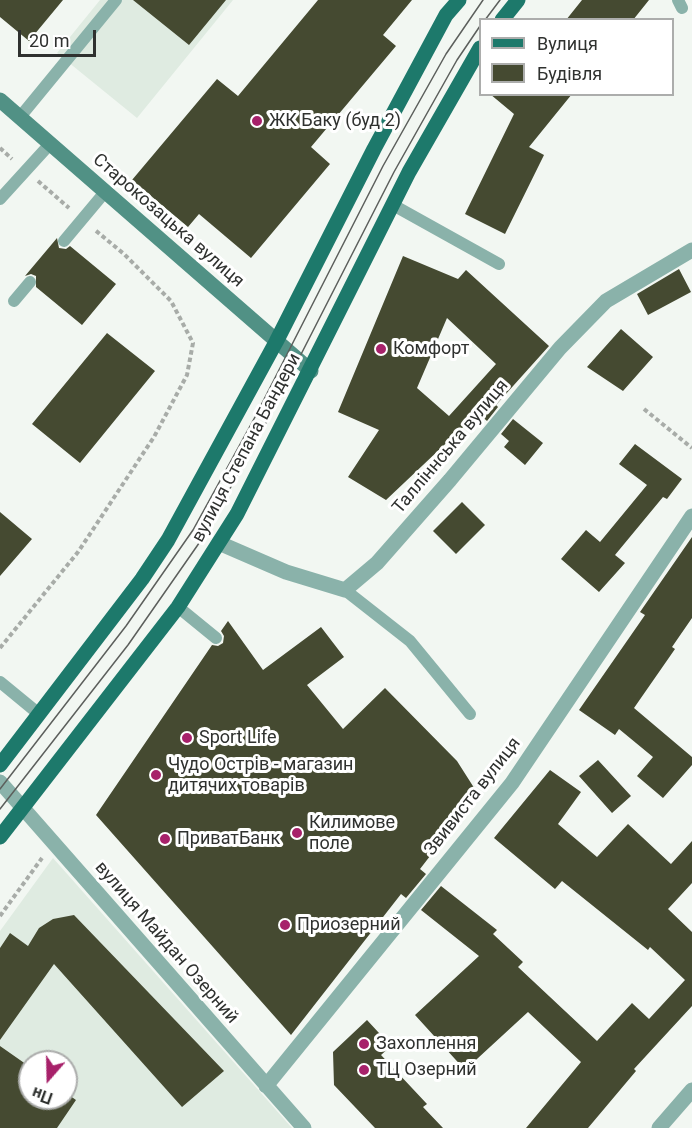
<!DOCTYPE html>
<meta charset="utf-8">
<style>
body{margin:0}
#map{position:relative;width:692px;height:1128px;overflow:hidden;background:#f2f7f2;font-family:Roboto,sans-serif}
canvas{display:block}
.legend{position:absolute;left:479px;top:18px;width:195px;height:78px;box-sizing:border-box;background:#fff;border:2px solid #acadac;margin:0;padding:8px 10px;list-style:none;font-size:18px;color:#2f312f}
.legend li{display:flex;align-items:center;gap:12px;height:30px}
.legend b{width:30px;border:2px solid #acadac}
.north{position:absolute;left:18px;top:1050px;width:60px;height:60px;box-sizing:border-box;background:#fff;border:2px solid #acadac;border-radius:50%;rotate:200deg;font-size:16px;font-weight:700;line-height:24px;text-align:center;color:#2f312f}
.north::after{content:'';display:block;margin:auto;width:21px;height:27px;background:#a7216a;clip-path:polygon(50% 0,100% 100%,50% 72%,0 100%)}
.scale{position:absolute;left:18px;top:30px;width:78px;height:27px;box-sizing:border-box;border:3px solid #2f312f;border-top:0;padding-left:8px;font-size:18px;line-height:21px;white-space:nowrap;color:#2f312f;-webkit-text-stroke:4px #fff;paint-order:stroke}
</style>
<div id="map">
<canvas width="692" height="1128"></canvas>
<ul class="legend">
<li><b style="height:8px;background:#1d796b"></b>Вулиця</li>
<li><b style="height:16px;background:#454a31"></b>Будівля</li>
</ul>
<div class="north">Пн</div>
<div class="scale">20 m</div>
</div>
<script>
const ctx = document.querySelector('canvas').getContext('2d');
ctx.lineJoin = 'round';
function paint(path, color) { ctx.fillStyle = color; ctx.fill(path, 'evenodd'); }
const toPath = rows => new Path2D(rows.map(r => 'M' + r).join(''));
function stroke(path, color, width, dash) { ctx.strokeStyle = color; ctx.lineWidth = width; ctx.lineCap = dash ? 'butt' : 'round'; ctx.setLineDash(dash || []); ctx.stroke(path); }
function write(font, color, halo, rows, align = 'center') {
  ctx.font = font + ' Roboto,sans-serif'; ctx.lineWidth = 6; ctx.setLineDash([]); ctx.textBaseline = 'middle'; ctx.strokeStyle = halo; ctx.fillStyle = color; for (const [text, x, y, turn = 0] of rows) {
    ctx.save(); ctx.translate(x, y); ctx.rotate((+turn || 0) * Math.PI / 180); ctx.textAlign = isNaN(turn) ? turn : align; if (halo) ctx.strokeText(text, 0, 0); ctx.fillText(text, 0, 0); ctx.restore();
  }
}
paint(toPath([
 [100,0,233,0,137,118,57,53],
 [53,858,292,1128,0,1128,0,931],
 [30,1062,66,1062,66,1098,30,1098]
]), '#dfebe1');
paint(toPath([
 [0,0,63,0,29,41,0,17],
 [133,0,226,0,189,45],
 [318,0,412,0,383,35,396,46,311,147,330,164,251,258,199,214,188,227,132,180,217,79,238,96],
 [582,0,649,0,633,20,566,20],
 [490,94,572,94,529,147,544,155,505,234,465,214,514,114],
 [57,238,59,248,66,249,70,246,116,284,82,325,36,287,36,276,31,274,25,276],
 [403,256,458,279,466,270,549,346,496,405,498,407,487,421,478,413,386,500,348,477,379,430,338,412],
 [447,318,496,364,449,416,417,388],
 [679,269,691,292,648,315,637,294],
 [621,329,653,357,623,391,587,367],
 [107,333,155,371,80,463,32,424],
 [513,419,543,443,525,465,504,447,509,441,501,434],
 [635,444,682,479,667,499,663,497,615,555,625,563,599,592,561,559,586,530,600,542,647,485,619,464],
 [462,502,485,525,456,554,433,531],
 [0,512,32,539,0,576],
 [692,537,692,618,672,647,675,649,634,708,692,757,692,765,663,798,637,776,653,757,619,729,615,735,579,710,645,615,640,612],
 [228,621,263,670,321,627,344,657,307,685,343,729,385,688,457,761,478,794,420,869,426,874,406,898,401,894,291,1035,96,815,212,645,218,646,223,643,224,636,221,631],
 [598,760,631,796,612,813,579,776],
 [550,770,581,792,558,824,597,857,628,824,671,864,692,841,692,883,668,909,692,932,692,1006,634,1069,636,1071,588,1128,526,1128,581,1062,528,1012,465,1070,415,1015,479,956,421,910,441,886,497,930,493,934,523,962,518,967,597,1041,632,1003,649,1019,685,980,650,947,648,950,562,881,555,889,494,838],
 [74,915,224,1071,182,1107,54,964,0,1040,0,948,10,933,28,946,39,928,53,919],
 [367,1020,391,1046,381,1055,427,1104,423,1107,443,1128,375,1128,334,1085,333,1052],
 [0,1046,30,1067,30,1098,66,1098,66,1093,76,1100,57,1128,0,1128]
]), '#454a31');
stroke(toPath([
 [0,148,12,159],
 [38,181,69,208],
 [644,409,692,448],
 [0,648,78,552,154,437,187,375,193,343,171,301,124,254,95,230],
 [0,916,42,858]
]), '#a8aca8', 4, [4.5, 3]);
stroke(toPath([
 [678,0,682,8],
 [20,117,116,0],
 [0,199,50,144],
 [393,205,499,264],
 [64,241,105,192],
 [14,301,30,282],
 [345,590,410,641,470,714],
 [178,607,216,638],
 [0,682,39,714]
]), '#8ab2aa', 12);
stroke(toPath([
 [219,543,286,572,345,590,377,563,450,480,560,348,606,301,692,250],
 [0,782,304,1128],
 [266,1086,512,783,692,516],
 [659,1128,692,1090]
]), '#8ab2aa', 15);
stroke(toPath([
 [0,100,311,371]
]), '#519185', 15);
stroke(toPath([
 [502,20,518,0],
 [0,765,142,579,168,540,276,342,374,149,446,15,459,0],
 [0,837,178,607,237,514,409,172,480,48]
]), '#1d796b', 15);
stroke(toPath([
 [485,20,500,0],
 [0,789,126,626,193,530,255,417,383,166,446,54,483,0],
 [0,809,128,645,204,536,267,421,394,172,457,60,480,26]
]), '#5c5f5c', 1.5);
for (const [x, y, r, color] of [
 [257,121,6,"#a7216a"],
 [381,349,6,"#a7216a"],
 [187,738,6,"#a7216a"],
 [156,775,6,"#a7216a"],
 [297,833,6,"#a7216a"],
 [165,839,6,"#a7216a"],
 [285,925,6,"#a7216a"],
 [364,1044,6,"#a7216a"],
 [364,1070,6,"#a7216a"]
]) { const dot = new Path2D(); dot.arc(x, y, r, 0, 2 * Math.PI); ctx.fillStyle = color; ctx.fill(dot); stroke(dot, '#fff', 2); }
write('18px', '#2f312f', '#fff', [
 ["ЖК Баку (буд 2)",269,121],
 ["Комфорт",393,349],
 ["Sport Life",199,738],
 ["Чудо Острів - магазин",168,765],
 ["дитячих товарів",168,786],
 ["Килимове",309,823],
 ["поле",309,844],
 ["ПриватБанк",177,839],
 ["Приозерний",297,925],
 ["Захоплення",376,1044],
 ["ТЦ Озерний",376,1070]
], 'left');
write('18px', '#2f312f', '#fff', [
 ["Старокозацька вулиця",168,221,41],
 ["Талліннська вулиця",451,447,-50],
 ["вулиця Степана Бандери",247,448,-62],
 ["Звивиста вулиця",473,797,-52],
 ["вулиця Майдан Озерний",166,943,49]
]);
</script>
